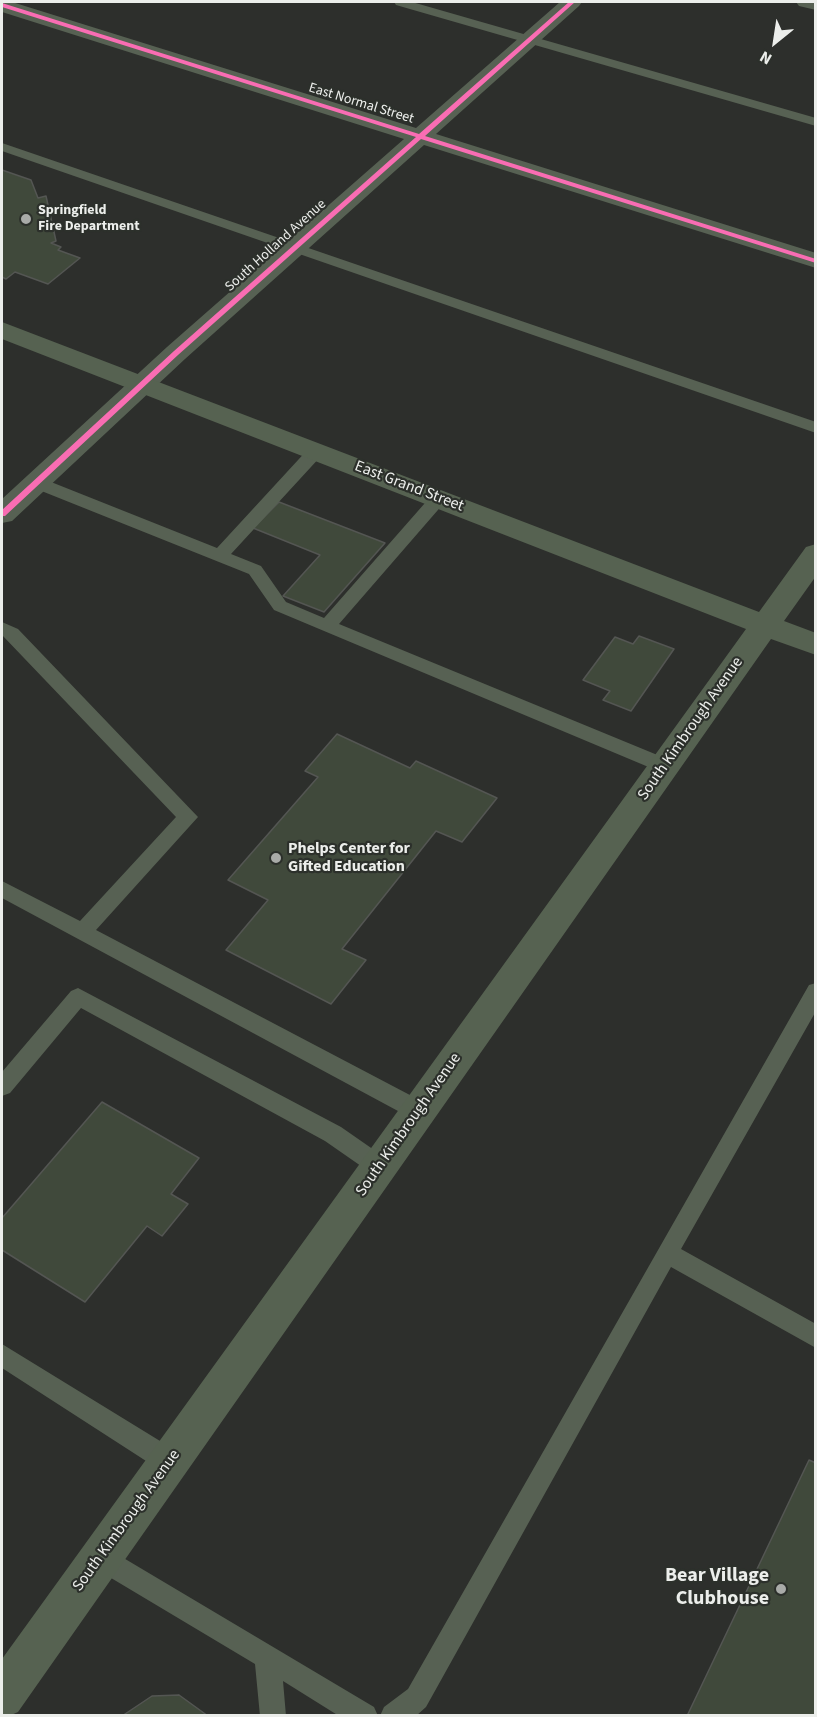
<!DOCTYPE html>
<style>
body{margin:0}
#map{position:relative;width:817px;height:1717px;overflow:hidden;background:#2d2f2c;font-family:"Source Sans 3",sans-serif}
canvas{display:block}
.frame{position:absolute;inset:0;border:3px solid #eceeeb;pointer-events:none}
.north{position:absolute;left:745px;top:12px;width:60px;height:60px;-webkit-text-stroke:4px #2c302b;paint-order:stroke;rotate:210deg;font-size:16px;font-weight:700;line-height:24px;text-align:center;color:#eceeeb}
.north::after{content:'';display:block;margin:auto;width:21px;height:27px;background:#eceeeb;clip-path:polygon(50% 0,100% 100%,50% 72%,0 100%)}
</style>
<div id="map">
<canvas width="817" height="1717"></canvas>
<div class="frame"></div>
<div class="north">N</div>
</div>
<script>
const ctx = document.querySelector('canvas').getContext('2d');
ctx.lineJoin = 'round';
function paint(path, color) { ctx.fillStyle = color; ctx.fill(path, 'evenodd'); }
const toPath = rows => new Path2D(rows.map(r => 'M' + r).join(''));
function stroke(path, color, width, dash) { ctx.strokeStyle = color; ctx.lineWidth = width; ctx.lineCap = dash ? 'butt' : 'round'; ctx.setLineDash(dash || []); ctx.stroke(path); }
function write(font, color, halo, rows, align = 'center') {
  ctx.font = font + ' "Source Sans 3",sans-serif'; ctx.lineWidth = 4.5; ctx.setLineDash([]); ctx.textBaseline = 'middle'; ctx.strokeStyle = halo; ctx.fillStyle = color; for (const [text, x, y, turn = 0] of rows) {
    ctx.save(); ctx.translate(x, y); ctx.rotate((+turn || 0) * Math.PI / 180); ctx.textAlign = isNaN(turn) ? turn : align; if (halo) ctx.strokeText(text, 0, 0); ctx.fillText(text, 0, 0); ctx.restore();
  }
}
const building = toPath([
 [2,170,31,180,38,198,46,196,56,241,51,243,61,247,58,250,80,258,48,284,15,272,6,279,2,277,2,170],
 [279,502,385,543,324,612,283,596,320,555,253,528,279,502],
 [639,636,674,649,631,711,603,700,610,691,583,680,615,637,633,644,639,636],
 [337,734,410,768,416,761,497,798,462,842,436,831,342,949,366,960,331,1004,226,950,268,900,228,880,318,777,305,771,337,734],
 [102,1102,199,1158,171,1194,188,1204,162,1236,147,1226,85,1302,2,1250,2,1218,102,1102],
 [809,1460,816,1463,816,1716,687,1716,809,1460],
 [179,1695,208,1716,122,1716,152,1696,179,1695]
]);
paint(building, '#40493b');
stroke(building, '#545653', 1.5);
paint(toPath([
 [394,2,412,2,816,118,816,126,396,5,394,2],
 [2,143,816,422,816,433,2,151,2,143],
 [316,446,324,451,322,455,231,554,261,566,286,602,324,618,432,495,444,495,446,499,444,503,339,624,672,761,674,766,672,771,665,773,658,771,274,610,249,574,29,486,27,482,29,478,35,477,41,478,217,548,310,447,316,446],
 [2,622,18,629,198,817,96,930,427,1104,430,1111,427,1118,419,1120,411,1118,2,898,2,881,80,921,176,817,2,635,2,622],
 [816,983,816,1011,681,1249,816,1324,816,1348,671,1267,426,1707,416,1716,380,1716,384,1707,408,1689,809,985,816,983],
 [78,988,341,1127,387,1159,390,1166,387,1173,379,1176,371,1173,325,1141,81,1008,10,1093,2,1096,2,1072,71,991,78,988],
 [2,1344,178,1452,181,1461,178,1470,169,1473,160,1470,2,1368,2,1344],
 [100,1544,374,1707,378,1716,339,1716,283,1681,286,1716,260,1716,255,1664,91,1566,87,1557,91,1548,100,1544]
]), '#576153');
paint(toPath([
 [2,2,12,2,416,128,560,2,582,2,579,6,436,134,816,253,816,268,424,145,185,359,12,521,2,523,2,499,167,347,404,139,2,12,2,2],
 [796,2,816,2,816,10,799,6,796,2]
]), '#576153');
paint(toPath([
 [2,322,759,612,806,547,816,544,816,576,784,621,816,633,816,655,771,639,18,1712,9,1716,2,1716,2,1659,746,629,2,339,2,322]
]), '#566251');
paint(toPath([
 [569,2,575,2,425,136,816,259,816,263,421,139,178,355,5,516,2,516,2,510,174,351,416,137,2,7,2,3,419,134,569,2]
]), '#f96db3');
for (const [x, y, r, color] of [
 [26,219,6,"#a9aba8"],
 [276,858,6,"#a9aba8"],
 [781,1589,6,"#a9aba8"]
]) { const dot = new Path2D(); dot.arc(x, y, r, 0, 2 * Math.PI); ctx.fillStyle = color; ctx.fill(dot); stroke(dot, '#2c302b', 2); }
write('14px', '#eceeeb', '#2c302b', [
 ["East Normal Street",361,104,17],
 ["South Holland Avenue",276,246,-42]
]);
write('bold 14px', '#eceeeb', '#2c302b', [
 ["Springfield",38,211],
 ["Fire Department",38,227]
], 'left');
write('16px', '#eceeeb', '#2c302b', [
 ["East Grand Street",409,487,21],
 ["South Kimbrough Avenue",691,729,-55],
 ["South Kimbrough Avenue",409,1125,-55],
 ["South Kimbrough Avenue",127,1521,-54]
]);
write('bold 16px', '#eceeeb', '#2c302b', [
 ["Phelps Center for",288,849],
 ["Gifted Education",288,867]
], 'left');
write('bold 20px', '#eceeeb', '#2c302b', [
 ["Bear Village",769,1577],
 ["Clubhouse",769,1600]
], 'right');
</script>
